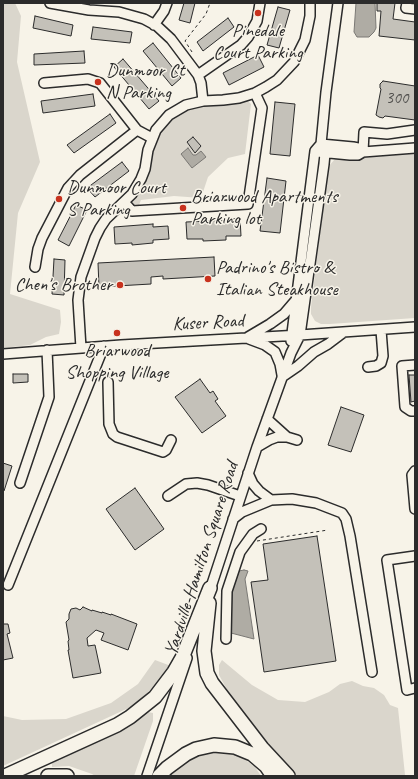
<!DOCTYPE html>
<style>
body{margin:0}
#map{position:relative;width:418px;height:779px;overflow:hidden;background:#f7f3e8;font-family:Caveat,sans-serif}
canvas{display:block}
.frame{position:absolute;inset:0;border:4px solid #2b2b2b;pointer-events:none}
</style>
<div id="map">
<canvas width="418" height="779"></canvas>
<div class="frame"></div>
</div>
<script>
const ctx = document.querySelector('canvas').getContext('2d');
ctx.lineJoin = 'round';
function paint(path, color) { ctx.fillStyle = color; ctx.fill(path, 'evenodd'); }
const toPath = rows => new Path2D(rows.map(r => 'M' + r).join(''));
function stroke(path, color, width, dash) { ctx.strokeStyle = color; ctx.lineWidth = width; ctx.lineCap = dash ? 'butt' : 'round'; ctx.setLineDash(dash || []); ctx.stroke(path); }
function write(font, color, halo, rows, align = 'center') {
  ctx.font = font + ' Caveat,sans-serif'; ctx.lineWidth = 3; ctx.setLineDash([]); ctx.textBaseline = 'middle'; ctx.strokeStyle = halo; ctx.fillStyle = color; for (const [text, x, y, turn = 0] of rows) {
    ctx.save(); ctx.translate(x, y); ctx.rotate((+turn || 0) * Math.PI / 180); ctx.textAlign = isNaN(turn) ? turn : align; if (halo) ctx.strokeText(text, 0, 0); ctx.fillText(text, 0, 0); ctx.restore();
  }
}
paint(toPath([
 [3,3,15,3,21,16,17,62,40,162,18,213,10,294,60,310,61,322,59,334,46,337,30,345,3,348],
 [246,99,251,104,245,154,228,158,208,177,201,198,174,196,141,200,139,205,131,204,130,200,150,150,164,122,187,107],
 [415,153,415,318,330,324,321,324,315,321,311,314,311,307,328,167,335,159,361,158],
 [155,660,171,666,156,684,135,705,3,766,3,716,22,720,66,719,111,703,138,684],
 [222,660,252,685,278,700,305,702,329,692,340,684,352,681,363,686,374,688,384,695,390,705,398,708,405,775,296,776,281,761,259,734,231,697,219,675,219,665],
 [148,712,153,713,153,721,134,776,95,776,92,774,69,766,52,767,52,763,133,723],
 [206,750,224,751,243,758,255,767,261,776,166,776,187,759]
]), '#dad6cc');
const water = toPath([
 [356,3,375,3,376,28,374,32,369,37,357,37,354,32,356,3],
 [188,148,193,155,196,155,201,151,206,157,192,168,181,154,188,148],
 [244,570,248,571,245,579,254,639,231,633,232,592,239,571,244,570]
]);
paint(water, '#afaca4');
stroke(water, '#7a7874', 1);
const building = toPath([
 [184,3,195,3,190,23,179,20,184,3],
 [377,3,395,3,393,19,415,22,415,40,379,36,381,11,377,11,377,3],
 [278,7,290,10,279,48,267,45,278,7],
 [35,16,73,25,71,36,33,28,35,16],
 [228,18,234,27,203,51,197,42,228,18],
 [93,27,132,32,130,43,91,39,93,27],
 [153,43,181,78,172,86,143,51,153,43],
 [84,51,85,63,34,65,34,54,84,51],
 [258,55,264,67,229,85,223,73,258,55],
 [123,59,159,101,149,109,114,67,123,59],
 [383,81,415,86,415,120,385,116,383,118,379,117,376,115,381,89,380,88,380,84,383,81],
 [93,94,95,106,43,113,41,101,93,94],
 [275,102,295,104,290,156,270,154,275,102],
 [110,114,116,123,74,153,67,145,110,114],
 [193,137,201,146,195,153,187,142,193,137],
 [122,162,129,171,95,197,87,188,122,162],
 [267,178,286,181,280,233,260,231,267,178],
 [76,205,87,210,69,246,58,240,76,205],
 [240,218,241,236,226,236,226,240,203,241,203,239,187,239,186,222,230,220,230,219,240,218],
 [153,224,153,227,168,226,169,239,153,240,153,243,132,245,132,243,115,244,114,227,153,224],
 [214,257,215,276,163,279,163,276,151,277,151,284,99,287,98,263,214,257],
 [54,259,65,260,64,295,52,294,54,259],
 [13,374,28,374,28,382,13,383,13,374],
 [409,375,415,375,415,401,411,402,409,375],
 [200,379,210,393,213,391,218,399,215,401,226,416,202,433,175,397,200,379],
 [341,407,364,415,351,452,328,445,341,407],
 [3,463,12,466,4,491,3,490,3,463],
 [135,488,164,529,135,550,106,509,135,488],
 [317,536,336,661,264,672,251,582,268,580,263,544,317,536],
 [83,607,92,611,92,610,102,613,102,612,111,615,111,614,137,624,128,650,101,640,104,633,96,630,87,638,88,646,95,645,101,673,73,678,68,650,69,650,68,641,69,640,66,622,69,619,69,614,71,609,76,608,80,610,83,607],
 [3,624,8,624,10,633,7,634,13,658,3,660,3,624]
]);
paint(building, '#c4c1b9');
stroke(building, '#2b2b2b', 1);
const minor = toPath([
 [50,3,89,10,119,12,144,19,157,26,171,39,198,75,201,83,203,101],
 [407,3,406,8,415,9],
 [154,25,164,11,167,3],
 [198,75,241,45,248,37,257,21,260,3],
 [44,83,88,79,100,83,137,130,152,138],
 [321,144,353,147,358,148,363,152],
 [319,152,350,155,358,155,363,152,415,148],
 [363,152,364,132,387,134,415,130],
 [124,202,132,211,248,204,262,108,255,93],
 [35,267,38,249,42,238,68,188,80,175,137,130],
 [248,337,270,324,284,314,296,300],
 [249,339,265,345,275,352,280,364,282,375],
 [291,341,315,151,321,144],
 [81,348,78,300,81,277,95,238,100,228,106,219,132,194,141,179,145,169,148,150,156,130,169,115,186,105,203,101,223,100,239,98,255,93,266,87,277,80,294,62,305,40,310,16,310,3],
 [3,354,121,345,300,335,415,327],
 [415,365,402,366,405,407,411,411,415,411],
 [368,367,376,366,381,363,383,356,381,330],
 [282,377,298,366,314,352,328,344,344,332],
 [108,382,109,424,113,434,117,437,163,452,166,450,171,440],
 [267,419,287,437],
 [257,447,269,440,277,437,287,437,297,440],
 [415,471,412,475,415,509],
 [20,483,49,397,47,350],
 [168,496,186,484,197,483,208,485,240,496],
 [271,500,292,499,316,503,342,513,346,519,350,536,372,672],
 [233,519,242,512,271,500,259,491,253,484,248,473],
 [415,556,387,560,407,690,415,688],
 [8,585,104,346],
 [209,593,257,447,291,353,300,335,324,164,325,153,321,144,326,92,338,3],
 [226,639,227,591,240,552,253,534,261,529],
 [147,776,187,658]
]);
const highway = toPath([
 [209,603,204,651,207,673,212,683,262,748,288,776],
 [5,776,117,725,130,717,155,697,174,672,182,658,210,588],
 [48,776,67,776],
 [159,776,167,768,186,754,196,749,214,745,235,747,252,754,266,766,273,776]
]);
stroke(minor, '#2b2b2b', 12);
stroke(highway, '#2b2b2b', 16);
stroke(toPath([
 [192,52,185,41,206,14,210,3],
 [257,541,328,530]
]), '#2b2b2b', 1, [3, 3]);
stroke(minor, '#f7f3e8', 9);
stroke(highway, '#f7f3e8', 13);
for (const [x, y, r, color] of [
 [258,13,4,"#c8321e"],
 [98,82,4,"#c8321e"],
 [59,199,4,"#c8321e"],
 [183,208,4,"#c8321e"],
 [208,279,4,"#c8321e"],
 [120,285,4,"#c8321e"],
 [117,333,4,"#c8321e"]
]) { const dot = new Path2D(); dot.arc(x, y, r, 0, 2 * Math.PI); ctx.fillStyle = color; ctx.fill(dot); stroke(dot, '#f7f3e8', 1.5); }
write('17px', '#51504e', null, [
 ["300",397,99]
]);
write('19px', '#2b2b2b', '#f7f3e8', [
 ["Pinedale",258,31,"center"],
 ["Court Parking",258,53,"center"],
 ["Dunmoor Ct",106,71],
 ["N Parking",106,93],
 ["Dunmoor Court",67,188],
 ["S Parking",67,210],
 ["Briarwood Apartments",191,197],
 ["Parking lot",191,219],
 ["Padrino's Bistro &",216,268],
 ["Italian Steakhouse",216,290],
 ["Chen's Brother",112,285,"right"],
 ["Briarwood",117,351,"center"],
 ["Shopping Village",117,373,"center"]
], 'left');
write('19px', '#2b2b2b', '#f7f3e8', [
 ["Kuser Road",208,323,-3],
 ["Yardville-Hamilton Square Road",202,559,-72]
]);
</script>
